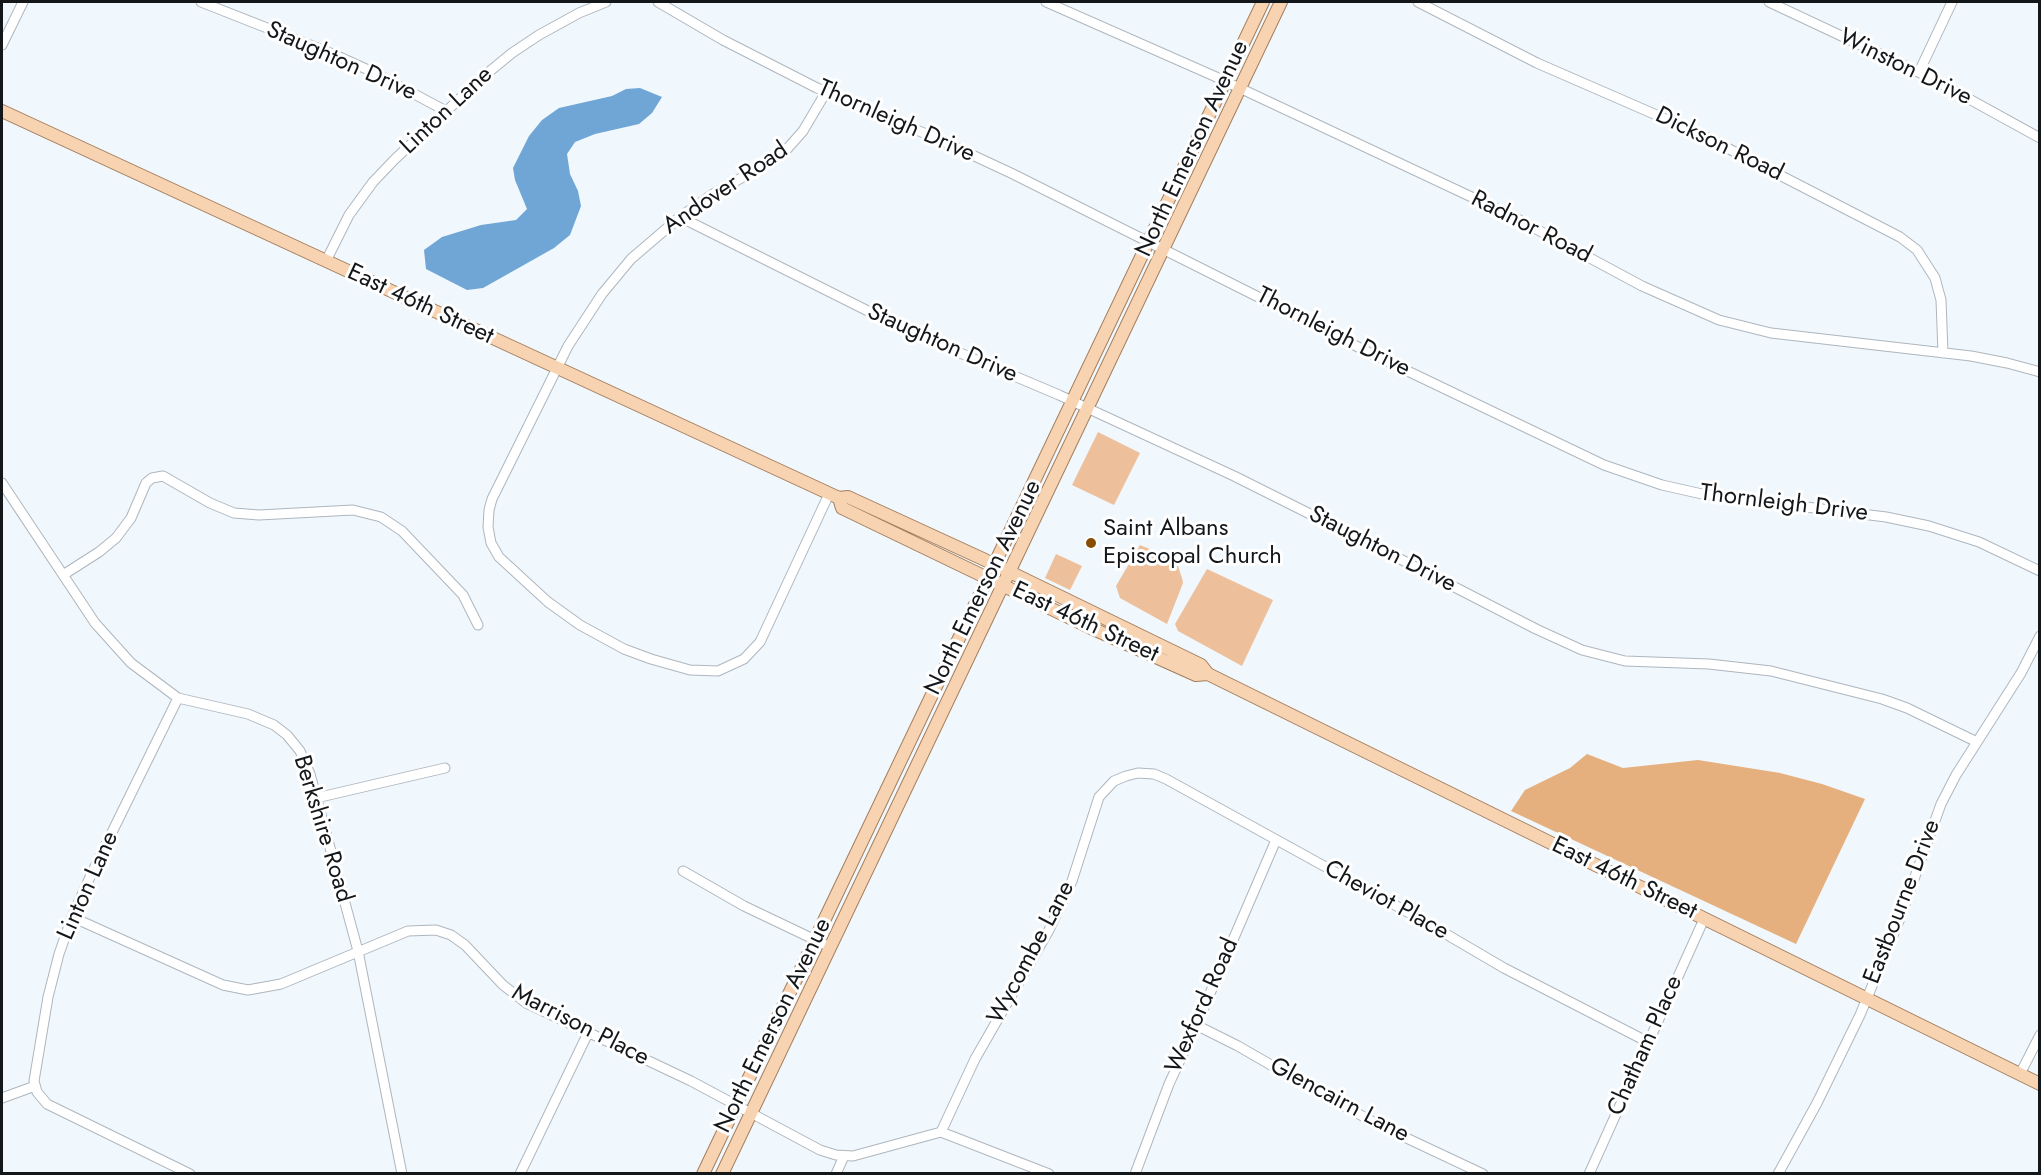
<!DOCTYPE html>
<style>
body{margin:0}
#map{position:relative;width:2041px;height:1175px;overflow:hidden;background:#f0f7fd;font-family:Jost,sans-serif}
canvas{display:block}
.frame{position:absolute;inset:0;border:3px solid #14171a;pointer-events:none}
</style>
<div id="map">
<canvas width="2041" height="1175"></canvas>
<div class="frame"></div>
</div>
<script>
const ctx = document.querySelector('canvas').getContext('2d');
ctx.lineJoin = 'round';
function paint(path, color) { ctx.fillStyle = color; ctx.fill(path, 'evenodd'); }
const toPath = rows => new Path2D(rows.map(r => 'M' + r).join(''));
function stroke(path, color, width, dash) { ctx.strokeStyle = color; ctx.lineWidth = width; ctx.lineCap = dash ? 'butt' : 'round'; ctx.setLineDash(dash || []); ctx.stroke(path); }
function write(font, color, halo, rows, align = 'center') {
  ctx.font = font + ' Jost,sans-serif'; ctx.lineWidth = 6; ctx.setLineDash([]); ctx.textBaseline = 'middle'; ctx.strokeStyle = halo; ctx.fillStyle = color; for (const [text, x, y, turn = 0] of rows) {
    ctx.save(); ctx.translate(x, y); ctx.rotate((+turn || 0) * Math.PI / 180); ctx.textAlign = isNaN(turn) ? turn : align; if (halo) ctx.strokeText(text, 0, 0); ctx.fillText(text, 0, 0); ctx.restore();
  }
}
paint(toPath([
 [1098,432,1140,453,1114,505,1072,485],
 [1140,545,1176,560,1182,578,1183,583,1167,624,1120,598,1116,586],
 [1056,554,1082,566,1070,590,1045,578],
 [1207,569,1273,600,1242,666,1178,631,1175,624]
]), '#edc09b');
paint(toPath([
 [1587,754,1623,768,1698,760,1780,773,1822,784,1865,799,1796,944,1511,811,1525,790,1570,768]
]), '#e6af7e');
paint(toPath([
 [640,88,662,97,652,113,639,124,595,134,575,142,567,154,570,174,578,191,581,206,570,235,554,248,483,288,467,290,426,269,424,250,442,237,481,225,516,220,527,209,515,180,513,168,529,136,542,120,559,108,612,96,626,89]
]), '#6fa6d6');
const minor = toPath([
 [201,2,333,54,375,73,446,111],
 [658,2,723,40,817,88,938,139,1013,174,1370,353,1604,465,1662,485,1702,494,1886,517,1929,526,1979,542,2040,571],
 [1046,2,1214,76,1512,216,1642,286,1719,320,1771,333,1971,356,2007,363,2040,372],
 [1418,2,1537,63,1700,134,1900,237,1917,250,1935,278,1941,300,1943,353],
 [1769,2,1931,78,2040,138],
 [2,45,23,2],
 [1919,72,1952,2],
 [826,92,803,131,787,149,771,161,713,194,680,217,631,259,602,294,568,346,492,499,489,510,488,527,491,543,499,557,548,602,580,625,624,649,651,659,690,670,718,671,744,659,760,642,829,494],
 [680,217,906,330,1059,395,1234,476,1408,563,1536,629,1582,650,1625,661,1709,664,1771,671,1882,699,1907,708,1977,742],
 [326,261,349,215,373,182,395,159,484,76,512,53,539,35,579,13,606,2],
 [2,483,95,623,131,663,178,698,248,714,274,725,287,735,300,751,310,774,358,951,402,1174],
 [63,575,99,552,116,538,131,518,146,483,152,478,163,476,210,503,234,513,259,515,353,510,381,517,402,531,463,595,478,625],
 [178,698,90,877,72,917,59,954,48,997,34,1081,37,1092,47,1104,190,1174],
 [316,798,445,768],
 [683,871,744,906,830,947],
 [72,917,223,985,248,990,281,984,408,931,436,930,451,935,465,945,503,985,526,1003,691,1081,820,1150,836,1155,853,1156,941,1132,1049,1174],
 [1196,1025,1238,1046,1323,1095,1383,1127,1483,1174],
 [2020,1074,2040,1035],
 [2,1098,35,1086],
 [941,1132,975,1059,1049,930,1072,881,1099,797,1114,781,1126,776,1138,773,1154,774,1166,779,1422,920,1504,968,1648,1042],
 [520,1174,588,1033],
 [836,1174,844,1156],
 [1135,1174,1169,1084,1202,1012,1276,840],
 [1589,1174,1704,919],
 [1778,1174,1817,1103,1860,1015,1899,921,1941,804,1956,775,2021,673,2040,636]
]);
const major = toPath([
 [2,111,839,498,848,497,983,559,1201,665,1208,674,2040,1084],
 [839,498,842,508,1089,627,1196,675,1208,674],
 [703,1174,1263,2],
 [722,1174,1281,2]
]);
stroke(minor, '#aeb6be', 11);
stroke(major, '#a47e5c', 14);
stroke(minor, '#fff', 9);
stroke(major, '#f7d3b2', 12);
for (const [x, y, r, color] of [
 [1091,543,6,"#884d05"]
]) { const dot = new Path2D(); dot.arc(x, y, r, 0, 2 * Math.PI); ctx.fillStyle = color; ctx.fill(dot); stroke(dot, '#fff', 2); }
write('24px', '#14171a', '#fff', [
 ["Staughton Drive",341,62,24],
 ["Winston Drive",1905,68,26],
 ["Linton Lane",447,111,-43],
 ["Thornleigh Drive",896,122,24],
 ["Dickson Road",1719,145,26],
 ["North Emerson Avenue",1193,149,-65],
 ["Andover Road",726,189,-34],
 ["Radnor Road",1531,228,27],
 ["East 46th Street",420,305,25],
 ["Thornleigh Drive",1333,333,27],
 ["Staughton Drive",942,344,24],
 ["Thornleigh Drive",1784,504,7],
 ["Staughton Drive",1382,550,27],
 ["North Emerson Avenue",984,588,-64],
 ["East 46th Street",1085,623,25],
 ["Berkshire Road",322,829,73],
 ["East 46th Street",1624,879,26],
 ["Linton Lane",89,886,-66],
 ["Cheviot Place",1386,901,29],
 ["Eastbourne Drive",1903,902,-69],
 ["Wycombe Lane",1032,953,-62],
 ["Wexford Road",1203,1006,-66],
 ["Marrison Place",580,1026,27],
 ["North Emerson Avenue",774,1026,-64],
 ["Chatham Place",1646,1046,-66],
 ["Glencairn Lane",1339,1101,28]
]);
write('24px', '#14171a', '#fff', [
 ["Saint Albans",1103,529],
 ["Episcopal Church",1103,557]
], 'left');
</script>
